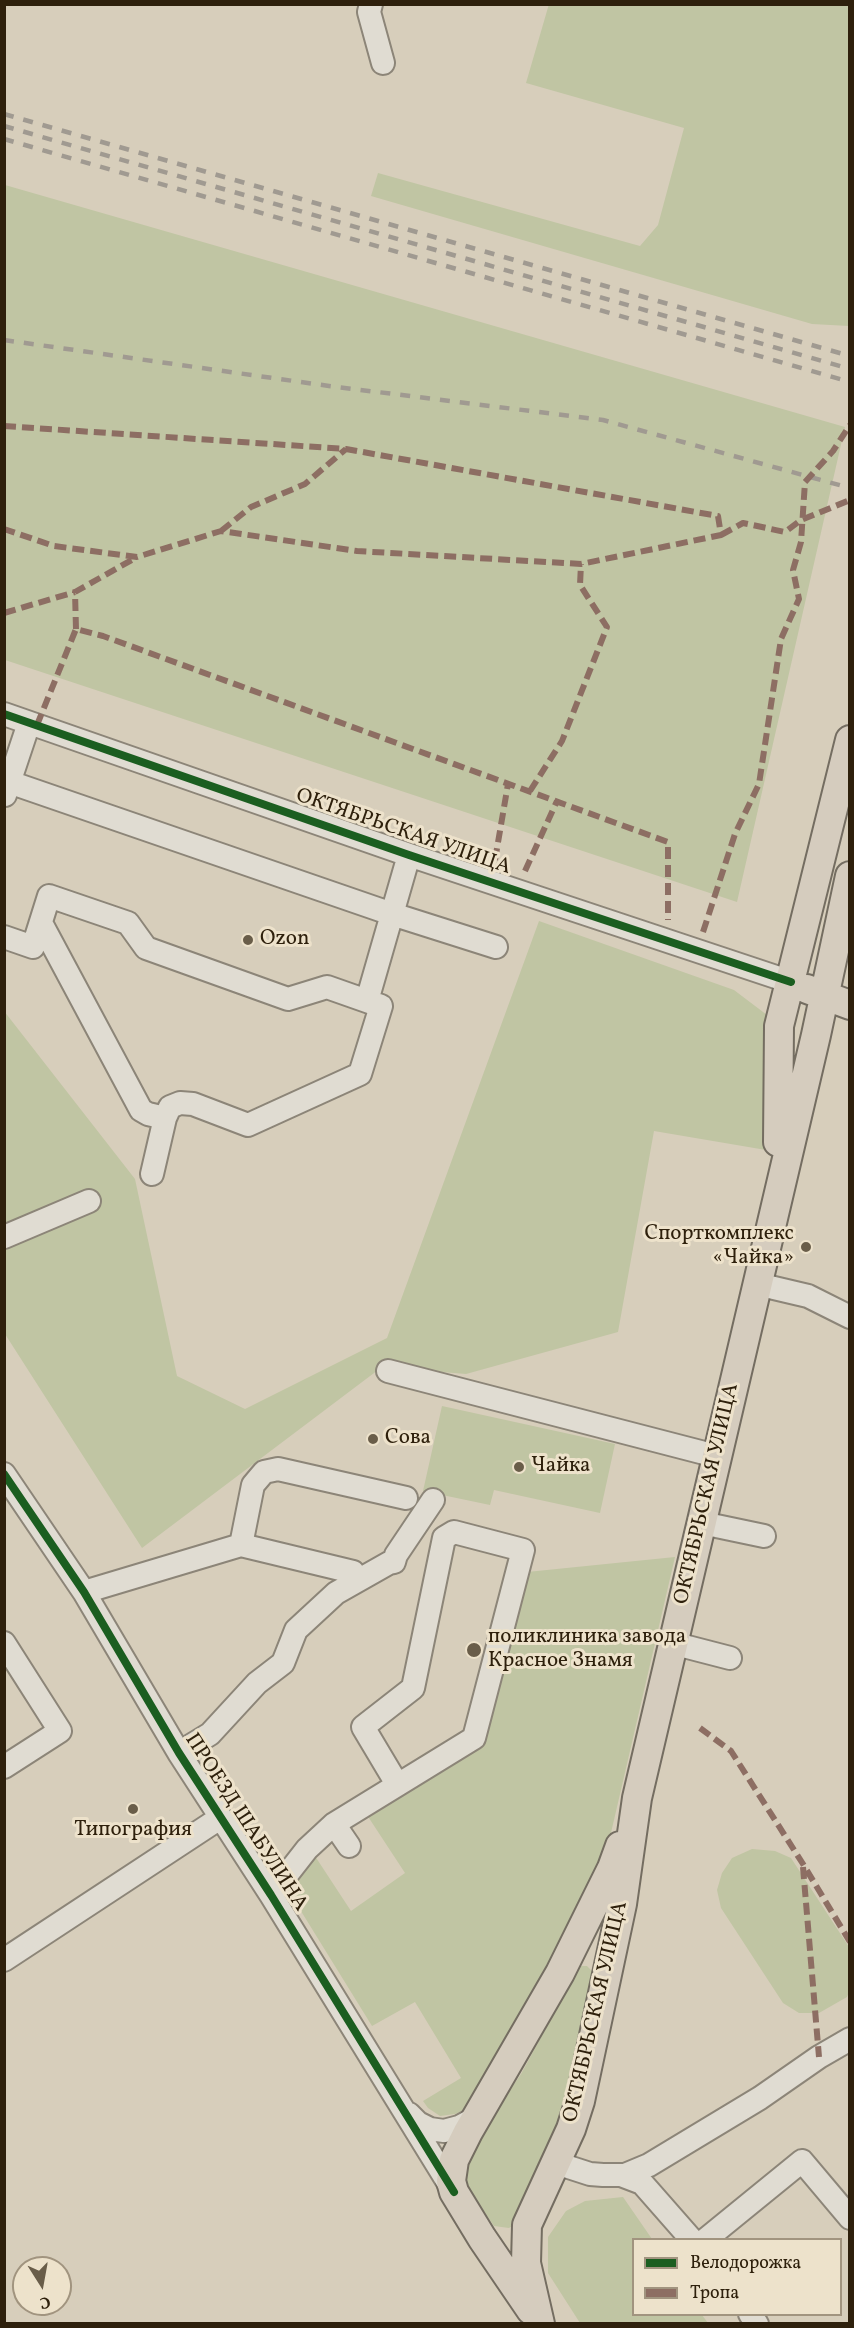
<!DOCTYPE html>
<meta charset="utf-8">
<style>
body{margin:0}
#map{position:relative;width:854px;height:2328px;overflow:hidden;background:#d7cebb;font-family:Vollkorn,serif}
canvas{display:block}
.frame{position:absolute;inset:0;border:6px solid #2e200c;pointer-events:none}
.legend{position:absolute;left:632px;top:2238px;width:210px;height:78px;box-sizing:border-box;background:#ede2cb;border:2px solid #a1947f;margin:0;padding:8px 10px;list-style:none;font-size:18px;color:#2e200c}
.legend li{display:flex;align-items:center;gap:12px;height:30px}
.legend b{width:30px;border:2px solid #a1947f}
.north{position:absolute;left:12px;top:2256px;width:60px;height:60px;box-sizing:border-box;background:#ede2cb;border:2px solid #a1947f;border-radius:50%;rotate:169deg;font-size:16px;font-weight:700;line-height:24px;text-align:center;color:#2e200c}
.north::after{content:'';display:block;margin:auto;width:21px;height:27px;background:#695d49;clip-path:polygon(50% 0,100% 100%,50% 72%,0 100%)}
</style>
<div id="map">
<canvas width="854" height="2328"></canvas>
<div class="frame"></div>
<ul class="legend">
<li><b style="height:8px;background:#1b5e20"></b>Велодорожка</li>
<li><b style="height:8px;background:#8d6e63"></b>Тропа</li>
</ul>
<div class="north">С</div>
</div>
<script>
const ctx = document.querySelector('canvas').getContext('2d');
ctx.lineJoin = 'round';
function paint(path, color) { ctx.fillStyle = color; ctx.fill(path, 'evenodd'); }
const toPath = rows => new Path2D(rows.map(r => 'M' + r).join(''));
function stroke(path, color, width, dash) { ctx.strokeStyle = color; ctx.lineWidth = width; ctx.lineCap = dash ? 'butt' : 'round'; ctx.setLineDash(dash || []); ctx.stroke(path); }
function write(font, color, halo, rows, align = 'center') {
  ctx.font = font + ' Vollkorn,serif'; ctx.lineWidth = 6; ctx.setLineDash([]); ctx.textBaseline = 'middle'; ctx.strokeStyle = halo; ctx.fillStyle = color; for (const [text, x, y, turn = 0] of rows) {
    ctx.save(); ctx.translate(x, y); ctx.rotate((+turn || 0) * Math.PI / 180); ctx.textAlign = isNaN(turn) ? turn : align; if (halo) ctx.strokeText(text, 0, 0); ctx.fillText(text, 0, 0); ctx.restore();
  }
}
paint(toPath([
 [549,4,849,5,849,326,812,324,371,196,378,173,640,246,658,225,684,128,526,83],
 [5,185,845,427,737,902,5,660],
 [539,921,734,990,767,1015,769,1050,766,1150,654,1131,618,1332,466,1374,382,1367,142,1548,5,1334,4,1011,135,1179,177,1376,245,1409,387,1338],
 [442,1406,615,1444,600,1513,494,1490,490,1505,423,1491],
 [675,1557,607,1850,579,1910,470,2108,455,2114,440,2116,428,2108,423,2101,461,2078,415,2002,372,2026,283,1882,311,1850,351,1911,405,1873,365,1812,475,1742,527,1572],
 [752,1849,775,1851,791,1858,849,1947,849,1992,847,1997,819,2013,799,2013,783,2003,721,1908,717,1890,722,1873,732,1858],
 [580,1966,587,1966,593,1972,564,2112,515,2224,509,2228,494,2226,467,2186,462,2173,467,2154,521,2074],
 [623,2197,652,2239,634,2240,634,2314,702,2315,708,2323,580,2323,548,2273,548,2237,566,2211,585,2201]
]), '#c0c5a3');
const minor = toPath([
 [371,4,369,12,383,63],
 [4,714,409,855,791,982],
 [9,782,392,914,496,947],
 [5,795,29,723],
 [4,937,33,947,49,896,128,923,146,948,288,999,327,987,381,1006,360,1074,248,1125,193,1104,180,1103,170,1107,165,1118,148,1114,141,1110,41,923],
 [367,1001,409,855],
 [152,1174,165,1118],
 [4,1237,89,1201],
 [757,1284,808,1296,850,1317],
 [388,1371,716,1456],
 [4,1474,84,1592,179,1753,271,1895,454,2192],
 [702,1523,764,1536],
 [241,1545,353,1572],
 [84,1592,241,1545,253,1485,264,1472,278,1469,406,1498],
 [4,1643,60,1731,4,1767],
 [672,1643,730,1658],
 [179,1753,210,1734,257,1683,283,1663,296,1630,336,1593,389,1563,394,1562,396,1555,433,1500],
 [334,1824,349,1846],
 [271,1895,307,1849,334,1824,474,1738,523,1550,454,1532,444,1538,413,1688,363,1727,397,1784],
 [4,1960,220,1818],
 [409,2114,418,2123,430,2129,444,2131,459,2127,477,2117],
 [556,2163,590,2174,603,2175,625,2175,649,2165,760,2098,819,2057,850,2039],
 [621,2175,642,2183,692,2240],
 [705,2240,802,2161,850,2218],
 [750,2314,757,2324]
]);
const major = toPath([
 [807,989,850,1005],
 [778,1142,779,1026,850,740],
 [531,2310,482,2238,454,2192,451,2181,454,2160,468,2132,560,1973,612,1868,620,1846],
 [540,2324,526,2263,527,2225,571,2129,580,2101,622,1904,637,1798,816,1035,850,876]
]);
stroke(minor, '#8c8578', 26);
stroke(major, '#746d61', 32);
stroke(minor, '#e0dcd2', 22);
stroke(major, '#d5ccbe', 28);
stroke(toPath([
 [4,114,850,356],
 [4,126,850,369],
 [4,139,850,382],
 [4,340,329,386,603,420,850,488]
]), '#a09a91', 4.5, [10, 10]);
stroke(toPath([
 [4,426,346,449,718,516,721,535,581,564,357,551,221,531,137,557,54,546,4,529],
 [221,531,251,507,305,484,346,449],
 [721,535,743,523,785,532,801,520,850,500],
 [4,613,75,592],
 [76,629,75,592,137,557],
 [37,725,76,629,103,636,668,842,668,920],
 [530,791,562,741,607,627,580,585,581,564],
 [495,860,508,784],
 [525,871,557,801],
 [703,932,735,834,759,784,781,639,799,599,793,570,801,542,805,482,833,451,850,425],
 [700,1728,731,1751,803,1864,850,1942],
 [803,1867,819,2057]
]), '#8d6e63', 6, [12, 6]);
stroke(toPath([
 [4,714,409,855,791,982],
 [4,1474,84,1592,179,1753,271,1895,454,2192]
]), '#1b5e20', 8);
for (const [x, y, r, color] of [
 [248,940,6,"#695d49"],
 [806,1247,6,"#695d49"],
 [373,1439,6,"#695d49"],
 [519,1467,6,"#695d49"],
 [474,1650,8,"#695d49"],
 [133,1809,6,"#695d49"]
]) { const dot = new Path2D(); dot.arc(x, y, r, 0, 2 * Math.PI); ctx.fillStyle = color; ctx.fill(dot); stroke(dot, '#ede2cb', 2); }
write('21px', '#2e200c', '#ede2cb', [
 ["ОКТЯБРЬСКАЯ УЛИЦА",403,833,19],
 ["ОКТЯБРЬСКАЯ УЛИЦА",708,1494,-77],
 ["ПРОЕЗД ШАБУЛИНА",245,1823,57],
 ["ОКТЯБРЬСКАЯ УЛИЦА",597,2012,-77]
]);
write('21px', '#2e200c', '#ede2cb', [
 ["Ozon",260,940],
 ["Спорткомплекс",794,1235,"right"],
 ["«Чайка»",794,1259,"right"],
 ["Сова",385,1439],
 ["Чайка",531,1467],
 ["поликлиника завода",488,1638],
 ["Красное Знамя",488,1662],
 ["Типография",133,1831,"center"]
], 'left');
</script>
